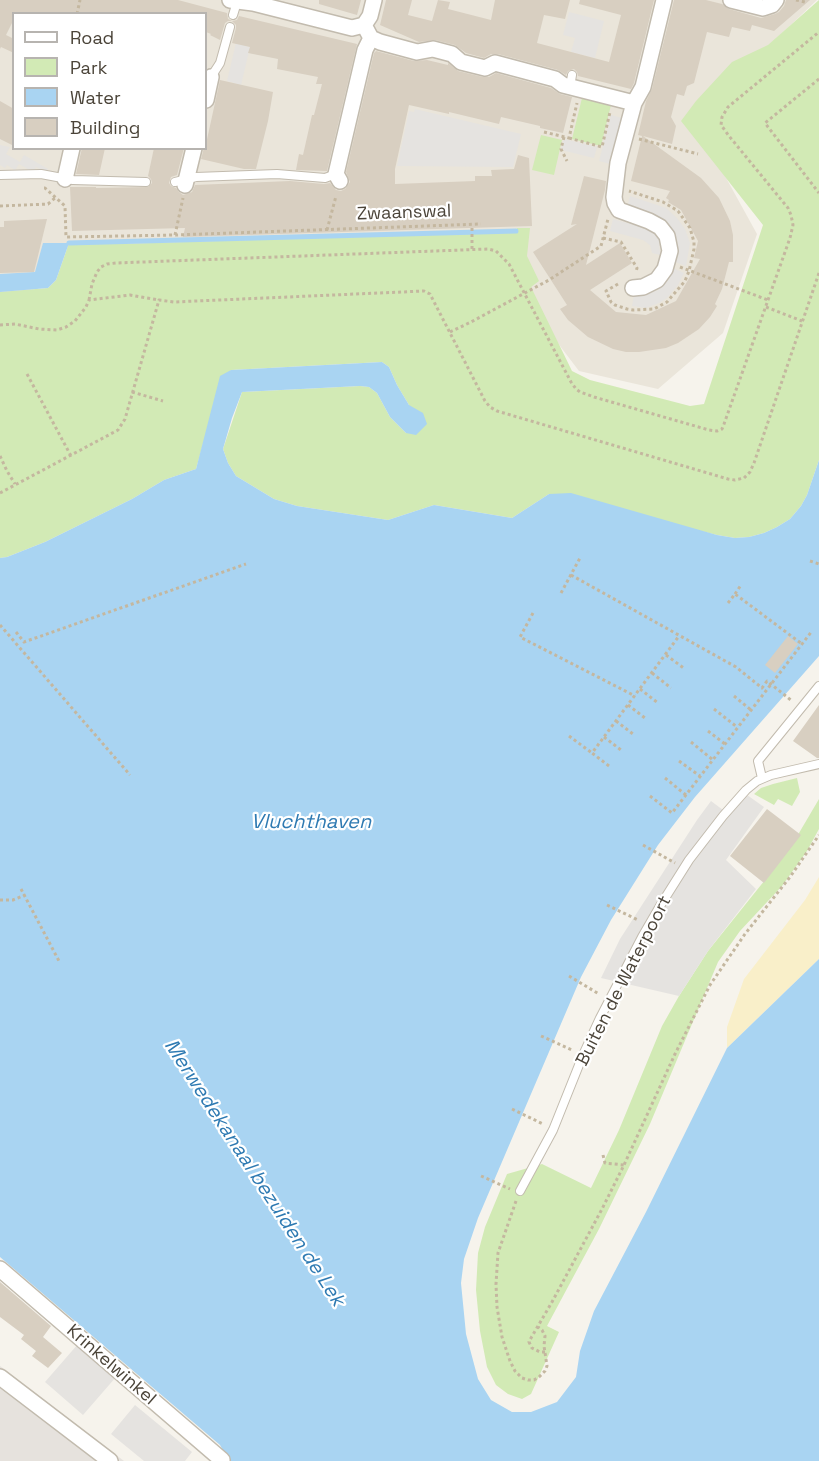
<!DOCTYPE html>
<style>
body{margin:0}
#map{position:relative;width:819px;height:1461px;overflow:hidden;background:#f6f3ec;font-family:"Space Grotesk",sans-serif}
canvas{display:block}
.legend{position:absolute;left:12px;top:12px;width:195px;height:138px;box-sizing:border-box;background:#fff;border:2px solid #b7b4b0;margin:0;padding:8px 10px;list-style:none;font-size:18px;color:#4b4439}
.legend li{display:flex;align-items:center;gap:12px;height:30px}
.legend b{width:30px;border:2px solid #b7b4b0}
</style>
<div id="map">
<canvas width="819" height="1461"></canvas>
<ul class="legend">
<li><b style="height:8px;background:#fff"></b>Road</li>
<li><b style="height:16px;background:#d2eab5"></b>Park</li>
<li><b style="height:16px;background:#a9d4f2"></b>Water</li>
<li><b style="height:16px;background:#d8cfc1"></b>Building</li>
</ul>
</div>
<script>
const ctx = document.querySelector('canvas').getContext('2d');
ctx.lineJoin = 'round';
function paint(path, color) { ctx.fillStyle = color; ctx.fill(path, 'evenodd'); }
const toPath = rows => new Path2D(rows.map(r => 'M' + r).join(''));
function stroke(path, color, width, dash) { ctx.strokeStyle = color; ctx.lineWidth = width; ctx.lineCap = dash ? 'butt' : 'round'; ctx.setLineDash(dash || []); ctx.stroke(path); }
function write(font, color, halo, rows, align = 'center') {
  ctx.font = font + ' "Space Grotesk",sans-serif'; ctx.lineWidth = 4.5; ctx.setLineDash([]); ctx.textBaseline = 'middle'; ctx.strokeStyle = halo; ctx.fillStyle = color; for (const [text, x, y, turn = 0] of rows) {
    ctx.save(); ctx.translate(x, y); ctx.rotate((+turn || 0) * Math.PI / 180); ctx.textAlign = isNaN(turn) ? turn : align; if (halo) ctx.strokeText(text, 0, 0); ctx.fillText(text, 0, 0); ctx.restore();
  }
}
paint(toPath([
 [0,0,817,0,693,118,757,234,723,333,658,389,579,371,491,255,45,248,38,289,0,294],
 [14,14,206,14,206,148,14,148]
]), '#eae5da');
paint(toPath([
 [0,1366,124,1461,0,1461]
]), '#e6e2dd');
paint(toPath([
 [819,0,819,460,807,495,801,506,790,519,777,527,764,533,749,537,735,538,717,535,549,494,512,518,434,505,388,520,297,506,274,499,236,476,228,463,223,449,242,392,360,386,369,387,377,393,390,417,406,433,409,405,397,385,389,367,382,362,231,370,203,444,196,469,164,480,132,499,45,542,7,557,0,558,0,292,48,288,56,280,69,243,119,244,516,232,517,228,530,228,527,256,539,281,531,287,572,371,590,380,690,406,704,404,763,225,681,121,696,101,732,62,768,45],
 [582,98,611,105,601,146,572,139],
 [541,135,562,140,554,175,532,170],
 [797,778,800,792,792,806,778,799,774,805,754,794,761,788,773,784],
 [819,799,819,829,807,851,782,886,740,931,718,962,650,1124,599,1229,547,1326,559,1332,531,1394,522,1399,508,1394,496,1385,487,1367,480,1331,476,1290,478,1253,485,1227,507,1174,542,1164,591,1188,619,1130,662,1026,679,996,708,951,769,875,799,833]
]), '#d2eab5');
paint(toPath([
 [819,877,819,959,727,1048,727,1027,744,979,805,900]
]), '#f9efc9');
paint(toPath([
 [569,12,604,21,595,58,571,52,575,38,563,35],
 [236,43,250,47,241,85,227,81],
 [415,109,521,134,513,167,397,166,409,111,414,112],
 [611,115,622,118,610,164,599,161],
 [564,139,597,147,594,158,561,150],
 [0,145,10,147,6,154,20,162,24,155,48,169,46,172,36,167,33,172,19,164,15,170,7,165,5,168,0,165],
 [630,196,666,208,677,218,685,229,690,243,686,266,675,262,677,251,677,241,673,232,667,224,661,218,627,208],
 [613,219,645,228,653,232,659,240,660,255,652,253,650,245,643,240,610,231],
 [673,268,684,273,678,285,667,298,659,303,646,308,632,306,634,295,646,295,658,290,667,281],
 [740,790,764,807,726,860,756,889,708,951,679,996,601,978,620,939,697,820,711,801,723,810],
 [78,1344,116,1377,83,1415,45,1382],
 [135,1405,192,1452,185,1461,144,1461,111,1434]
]), '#e5e3e0');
paint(toPath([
 [43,243,69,243,56,280,48,288,0,292,0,274,35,272],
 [382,362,389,367,397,385,409,405,423,413,427,424,416,435,406,433,390,417,377,393,369,387,360,386,242,392,232,418,223,449,228,463,236,476,274,499,297,506,388,520,434,505,512,518,549,494,571,493,717,535,735,538,749,537,764,533,777,527,790,519,801,506,807,495,819,460,819,656,695,797,658,845,611,920,581,977,478,1218,464,1259,461,1283,466,1334,478,1379,491,1400,512,1412,531,1412,557,1402,576,1377,580,1351,594,1311,646,1212,727,1048,819,959,819,1461,229,1461,220,1445,0,1257,0,558,7,557,45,542,132,499,164,480,196,469,220,376,231,370]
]), '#a9d4f2');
stroke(toPath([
 [69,243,516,231]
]), '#a9d4f2', 5);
paint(toPath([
 [0,0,178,0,227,13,228,19,232,21,237,20,239,16,357,44,327,171,296,170,299,154,303,155,312,115,314,115,322,84,316,84,318,77,277,69,278,59,248,53,250,47,232,43,236,28,236,25,232,21,228,21,225,23,220,40,210,35,211,34,206,32,206,14,14,14,14,19,6,35,14,39,14,53,1,47,0,49],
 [319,0,361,0,357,15,319,4],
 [386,0,412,0,408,15,432,21,438,0,450,2,448,9,491,20,495,0,570,0,565,19,544,15,537,43,609,62,621,15,579,4,580,0,654,0,634,83,631,89,578,76,577,72,574,69,568,71,566,75,558,70,498,54,491,54,484,58,466,53,455,45,435,40,419,42,380,25],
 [674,0,706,0,722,4,729,9,761,18,775,14,779,12,784,6,786,0,810,0,774,31,752,25,750,31,732,27,729,37,707,32,694,83,687,86,684,96,677,94,671,117,676,126,672,144,643,136,701,178,719,198,730,221,733,235,733,262,729,262,722,289,715,304,717,306,710,317,699,329,678,343,666,348,639,352,626,352,613,349,588,337,568,320,560,309,567,305,533,252,577,224,571,225,584,176,606,181,605,190,586,265,620,243,632,263,590,290,616,312,646,315,676,301,700,259,694,258,698,241,681,210,668,202,669,200,666,198,670,191,631,181,642,136,638,135,646,101,652,89],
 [376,51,414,61,427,60,448,65,448,63,458,71,483,77,489,77,496,73,551,88,560,94,572,97,563,133,540,128,540,126,501,117,499,124,449,112,449,114,409,105,395,169,395,184,475,181,475,176,492,176,491,170,514,169,518,155,529,158,532,226,183,237,185,228,72,231,70,187,96,187,96,188,148,187,152,183,151,179,148,176,154,148,184,148,177,175,171,177,169,183,171,186,176,188,179,192,183,195,192,192,195,185,290,181,324,184,330,183,336,190,341,191,345,189,350,182,346,172,374,53],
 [220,80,273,92,268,121,256,169,244,169,201,159,204,148,206,148,206,144],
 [0,101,14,109,14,146,0,139],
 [82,148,105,148,99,175,76,174],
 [47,219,34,272,0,273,0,227,4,227,4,221],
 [788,636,798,644,775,673,765,665],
 [819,705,819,758,817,758,793,741],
 [767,809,801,835,764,883,730,856],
 [0,1282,51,1326,43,1337,62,1353,48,1368,32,1356,36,1351,21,1339,24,1335,0,1317]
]), '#d8cfc1');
const lane = toPath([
 [233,15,237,2],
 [211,77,220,63,230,27],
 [570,87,572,75],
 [0,175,41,174,73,180,146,182],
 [175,182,196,177,277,174,325,178,336,174],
 [762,778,758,761,819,686],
 [520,1191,553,1130,583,1055,600,1018,642,937,660,906,689,860,723,816,746,790,757,781,771,775,819,764]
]);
const street = toPath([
 [230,0,253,3,352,28,364,25],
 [731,0,763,8,772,5,776,0],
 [364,25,371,38,380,42,417,52,433,49,452,54,461,62,485,68,495,63,555,79,563,85,634,103],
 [364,25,370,16,374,0],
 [206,100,211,77],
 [65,179,72,148],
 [340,181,336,174,365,50,371,38],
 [185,185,194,148],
 [633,288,643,287,657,280,665,269,670,251,667,236,660,227,649,221,619,210,615,203,614,197,618,163,634,103,643,87,664,0],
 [0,1269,222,1460],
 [0,1377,110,1461]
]);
stroke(lane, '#c2bbae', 10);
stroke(street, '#c2bbae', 18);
stroke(toPath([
 [796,0,805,2,807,0],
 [77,14,80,0],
 [819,79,765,123,819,193],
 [544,132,569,138,577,103],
 [564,137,561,149,567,161],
 [569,138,602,147,610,112],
 [639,139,698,154],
 [44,188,45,188,65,206,66,237,175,235,481,224],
 [0,206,48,204,56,197],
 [327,230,336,196],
 [175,235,183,198],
 [603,238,621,242,637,268,636,272],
 [472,249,472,225],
 [680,267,768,300],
 [618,284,606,291,611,302,615,305,627,309,633,310,654,309,667,302,685,281,689,271,694,249,694,242,690,228,678,211,663,202,629,191],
 [89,300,92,284,97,272,101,267,107,264,116,263,488,249,496,251,509,264,571,382,576,389,580,392,594,397,709,430,717,431,722,429,724,424,790,238,793,225,791,215,788,208,729,136,721,125,722,117,728,107,819,32],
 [766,307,802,321],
 [0,325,15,324,39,329,57,330,66,327,75,321,86,307,89,300,130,295,159,300],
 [450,332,471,322,549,280,601,246,608,219],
 [27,374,71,456],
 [132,392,163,401],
 [0,456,7,471,15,484],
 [0,493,118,430,125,419,159,300,174,302,424,291,430,294,485,401,490,407,497,411,728,479,735,480,744,478,750,472,754,463,819,273],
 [810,561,819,564],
 [571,575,736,667,762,688,767,681,792,701],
 [561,593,580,558],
 [735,594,741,585],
 [728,603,735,594,802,644],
 [533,613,520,637,635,696],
 [0,625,130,775],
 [16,632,24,642,246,564],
 [666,655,685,669],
 [652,673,671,688],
 [640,689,658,703],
 [734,696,751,710],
 [628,705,645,718],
 [714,709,737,727],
 [616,721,633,734],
 [708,731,725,744],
 [569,736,592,753],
 [604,737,621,750],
 [691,742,713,760],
 [679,761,700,776],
 [609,766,592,753,679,636],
 [665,778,686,795],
 [650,796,672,813,812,631],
 [643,845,675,863],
 [21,889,59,961],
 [0,900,13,900,25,895],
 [607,905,638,920],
 [569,976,599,994],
 [541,1036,572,1050],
 [512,1109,543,1124],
 [603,1155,605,1163,624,1165],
 [481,1176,510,1189],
 [516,1201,498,1253,496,1284,497,1307,502,1337,510,1361,515,1371,522,1378,528,1380,534,1380,539,1377,545,1371,547,1366,544,1346,545,1336,542,1330,538,1327],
 [545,1352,540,1352,532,1348,529,1342,531,1338,552,1302,602,1209,624,1165,675,1054,710,985,745,934,790,877,819,835]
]), '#c4b79f', 3, [3, 3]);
stroke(lane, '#fff', 8);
stroke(street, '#fff', 15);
write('18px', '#4b4439', '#fff', [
 ["Zwaanswal",404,213,-2],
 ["Buiten de Waterpoort",624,981,-63],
 ["Krinkelwinkel",111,1365,41]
]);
write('italic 20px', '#2e7ab2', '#fff', [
 ["Vluchthaven",311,823],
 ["Merwedekanaal bezuiden de Lek",254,1173,57]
]);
</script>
